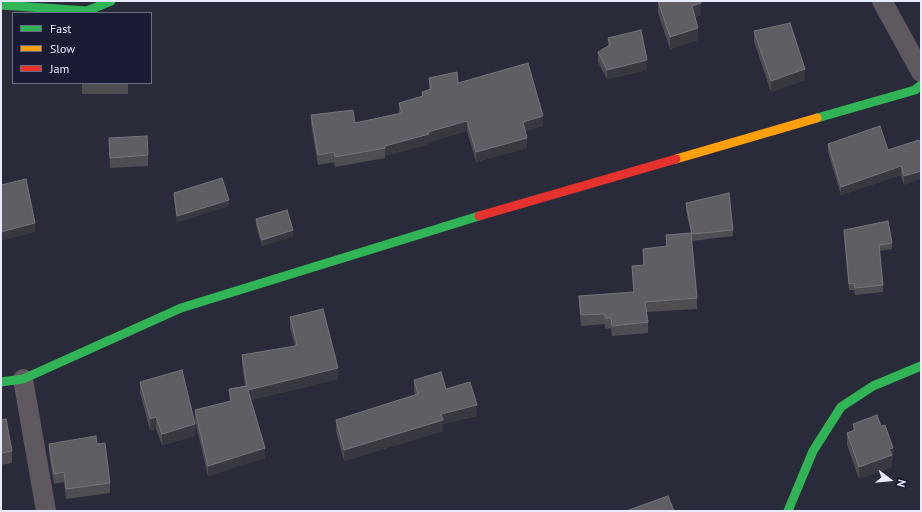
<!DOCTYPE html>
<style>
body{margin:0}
#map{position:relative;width:922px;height:512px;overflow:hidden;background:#292b3a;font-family:"PT Sans",sans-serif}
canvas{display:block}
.frame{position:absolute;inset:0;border:2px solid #e8ebfd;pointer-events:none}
.legend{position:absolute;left:12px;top:12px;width:140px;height:72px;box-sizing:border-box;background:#1a1b35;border:1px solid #6c6e85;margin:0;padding:5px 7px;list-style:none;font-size:12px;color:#e8ebfd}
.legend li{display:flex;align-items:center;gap:8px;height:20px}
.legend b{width:20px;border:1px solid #6c6e85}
.north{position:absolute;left:870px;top:460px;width:40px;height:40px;-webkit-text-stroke:3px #1a1b35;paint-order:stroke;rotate:106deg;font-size:11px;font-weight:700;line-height:16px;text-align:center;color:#e8ebfd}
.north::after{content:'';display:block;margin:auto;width:14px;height:18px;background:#e8ebfd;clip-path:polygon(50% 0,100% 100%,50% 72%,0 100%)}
</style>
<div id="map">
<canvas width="922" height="512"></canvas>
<div class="frame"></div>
<ul class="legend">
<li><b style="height:5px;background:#30b455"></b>Fast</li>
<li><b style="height:5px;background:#ff9f0a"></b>Slow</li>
<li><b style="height:5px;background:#e5322d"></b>Jam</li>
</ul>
<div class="north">N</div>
</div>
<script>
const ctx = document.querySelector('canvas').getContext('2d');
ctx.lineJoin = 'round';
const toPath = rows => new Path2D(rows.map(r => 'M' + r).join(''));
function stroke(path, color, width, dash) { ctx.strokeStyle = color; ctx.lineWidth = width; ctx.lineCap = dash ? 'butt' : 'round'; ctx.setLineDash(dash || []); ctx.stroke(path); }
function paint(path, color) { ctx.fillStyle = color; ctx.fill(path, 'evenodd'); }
stroke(toPath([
 [882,1,921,72],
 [23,379,46,511]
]), '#5f585f', 20);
stroke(toPath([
 [1,5,87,11,111,1],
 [817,118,915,90,921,85],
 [1,382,23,379,181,308,479,216],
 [788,511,813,451,841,407,873,386,921,366]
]), '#30b455', 9);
stroke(toPath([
 [676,159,817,118]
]), '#ff9f0a', 9);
stroke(toPath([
 [479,216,676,159]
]), '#e5322d', 9);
paint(toPath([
 [658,1,701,15,695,17,698,40,670,49,658,13],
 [754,31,805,80,771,92,754,42],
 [608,38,647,70,607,79,598,62,598,52,608,46],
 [429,78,458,83,543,126,525,131,527,148,476,162,467,131,429,142,429,144,385,156,385,158,335,167,334,162,318,165,311,125,311,115,355,123,399,113,399,103,422,96,422,92,429,90],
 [82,83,128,83,128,94,82,94],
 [109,138,148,155,148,166,110,168],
 [919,140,904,185,901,175,841,195,828,152,828,144,888,150],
 [174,193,229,206,177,222,174,199],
 [686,203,733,230,733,236,692,241,697,298,697,309,647,312,648,322,648,333,612,336,611,328,605,329,605,324,581,326,579,306,579,296,633,292,632,266,643,266,643,249,667,247,666,235,691,233,686,210],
 [256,219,293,236,262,246,256,226],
 [844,230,892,243,892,249,879,251,883,285,883,292,855,295,854,290,849,290,844,236],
 [290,317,338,379,251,400,265,458,208,476,195,421,195,410,230,401,229,389,245,386,242,365,242,355,295,346,290,328],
 [414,380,446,389,477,416,443,424,443,431,344,461,336,431,336,420,415,395,414,391],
 [140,382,195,436,162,445,156,429,150,430,140,393],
 [1,420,12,451,12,463,1,465],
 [853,424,893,460,892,460,892,467,859,479,847,445,847,433,853,431],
 [49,444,97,444,110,483,110,493,66,499,64,482,54,484,49,454]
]), '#4f4d51');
paint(toPath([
 [701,3,701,15,692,18,692,6],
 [698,28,698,40,670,49,670,37],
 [647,60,647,70,607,79,607,70],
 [805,69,805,80,771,92,771,81],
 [543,116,543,126,523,132,523,122],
 [467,121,467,131,429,142,429,144,385,156,385,146,428,132],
 [527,138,527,148,476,162,476,152],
 [901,166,901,175,841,195,841,187],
 [921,171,921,179,904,185,904,176],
 [229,200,229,206,177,222,177,216],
 [35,223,35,232,1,241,1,232],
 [293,230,293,236,262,246,262,240],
 [338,368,338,379,248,401,248,390],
 [477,405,477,416,443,424,443,431,344,461,344,450,441,414],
 [156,417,156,429,150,430,150,419],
 [195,424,195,436,162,445,162,434],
 [265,448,265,458,208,476,208,466],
 [893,448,893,460,892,460,892,467,859,479,859,467,889,449]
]), '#393840');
const building = toPath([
 [658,1,701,1,701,3,692,6,698,28,670,37,658,1],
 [790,23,805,69,771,81,754,31,790,23],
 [641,30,647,60,607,70,598,52,610,45,608,38,641,30],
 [528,63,543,116,523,122,527,138,476,152,467,121,428,132,429,134,385,146,385,148,335,157,334,152,318,155,311,115,353,110,355,123,402,113,399,103,423,96,422,92,431,89,429,78,457,72,458,83,528,63],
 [880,126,888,150,919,140,921,145,921,171,904,176,901,166,841,187,828,144,880,126],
 [147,136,148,155,110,158,109,138,147,136],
 [222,178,229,200,177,216,174,193,222,178],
 [26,179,35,223,1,232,1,185,26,179],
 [729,193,733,230,692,234,686,203,729,193],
 [287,210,293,230,262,240,256,219,287,210],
 [888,221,892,243,879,245,883,285,855,288,854,283,849,284,844,230,888,221],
 [691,233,697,298,645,302,648,322,612,326,611,318,605,318,605,314,581,315,579,296,634,292,632,266,644,265,643,249,667,246,666,235,691,233],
 [323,309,338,368,248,390,265,448,208,466,195,410,231,401,229,389,247,386,242,355,295,346,297,344,290,317,323,309],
 [182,370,195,424,162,434,156,417,150,419,140,382,182,370],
 [441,372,446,389,470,382,477,405,441,414,443,420,344,450,336,420,418,394,414,380,441,372],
 [877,415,881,426,885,425,893,448,889,449,892,455,859,467,847,433,855,430,853,424,877,415],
 [6,419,12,451,1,453,1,420,6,419],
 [96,436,97,444,105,443,110,483,66,489,64,472,54,474,49,444,96,436],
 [668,496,674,511,626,511,668,496]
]);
paint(building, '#605e63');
stroke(building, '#75747c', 1);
</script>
